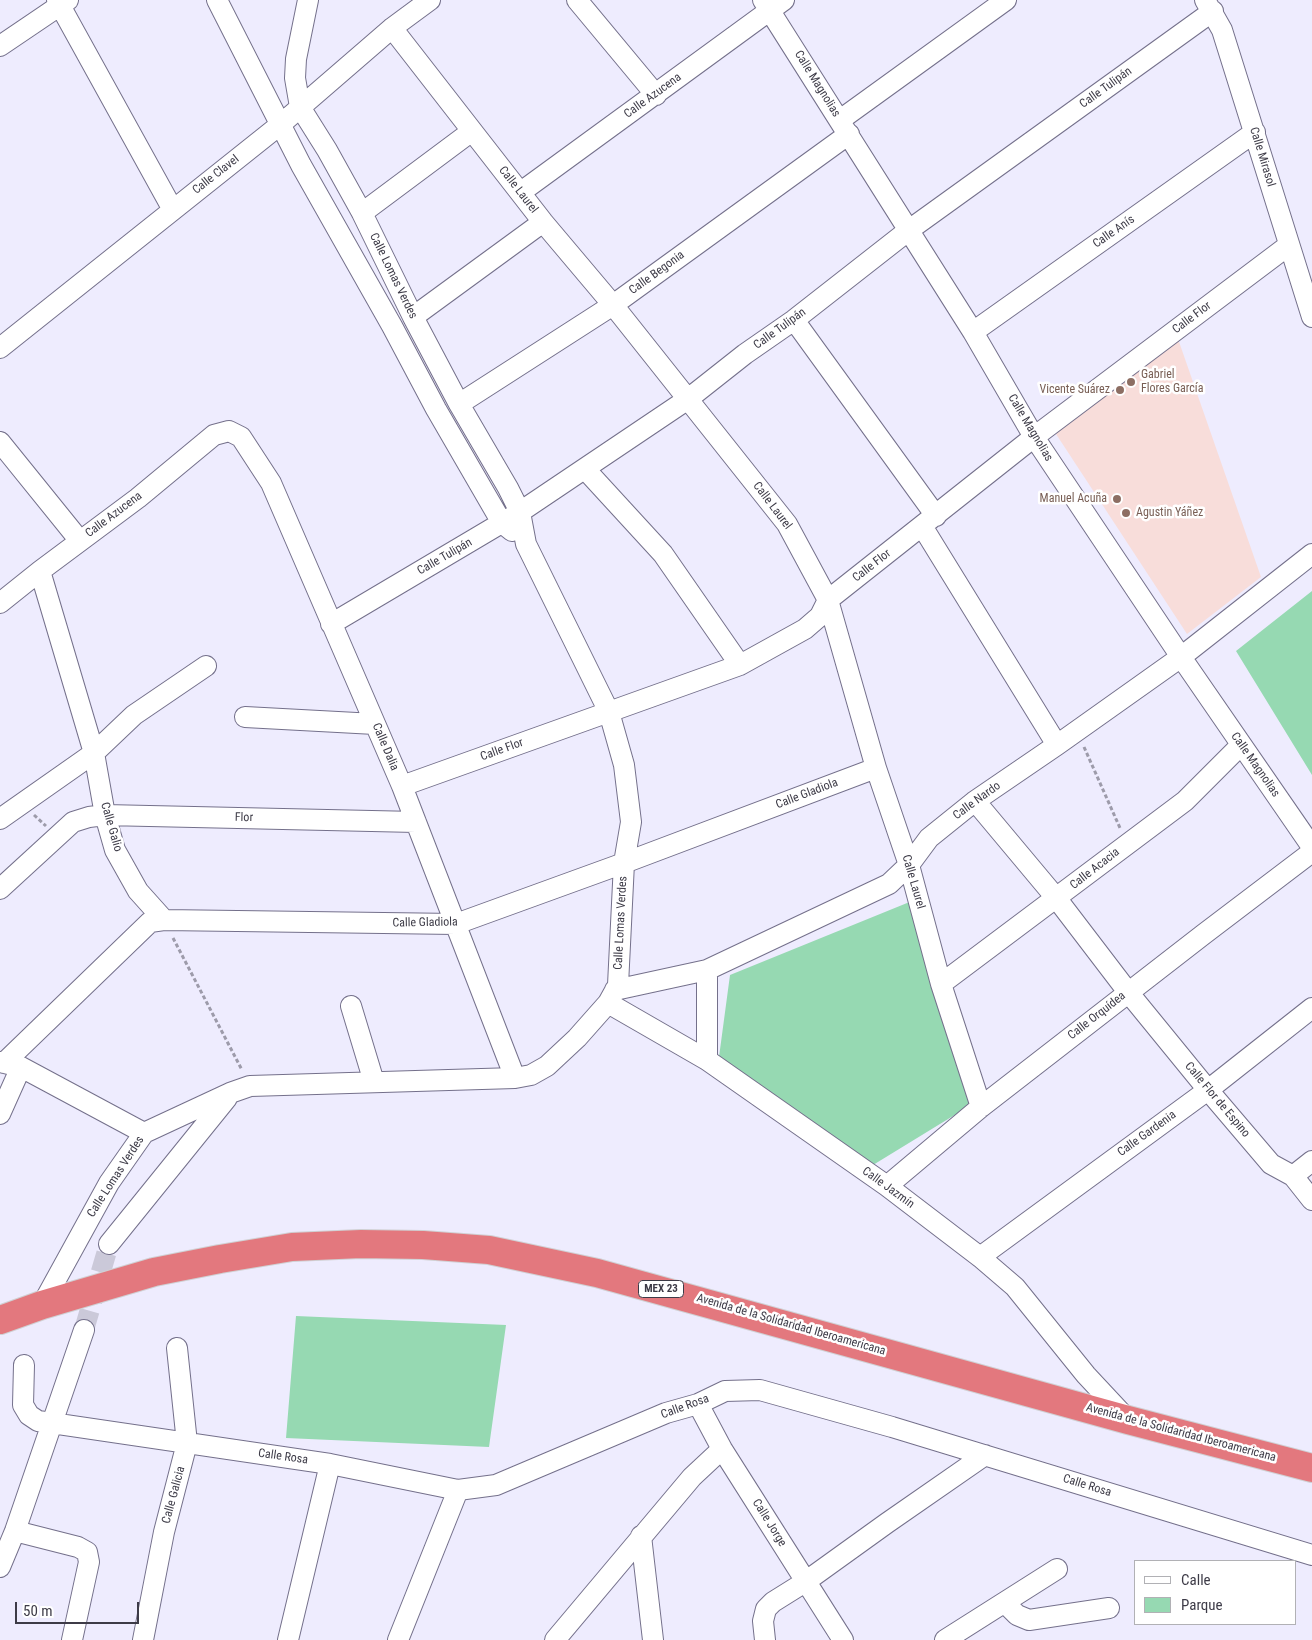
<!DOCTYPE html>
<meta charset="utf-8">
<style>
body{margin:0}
#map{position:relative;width:1312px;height:1640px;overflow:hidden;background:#eeecfe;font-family:"Roboto Condensed",sans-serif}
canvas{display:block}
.legend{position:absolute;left:1134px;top:1560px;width:162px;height:65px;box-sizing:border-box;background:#fff;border:1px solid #b1b1b5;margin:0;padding:6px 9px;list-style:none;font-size:15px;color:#3d3b47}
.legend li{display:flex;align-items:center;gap:10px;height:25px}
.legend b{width:25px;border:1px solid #b1b1b5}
.scale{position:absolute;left:15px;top:1602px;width:124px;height:22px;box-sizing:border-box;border:2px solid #3d3b47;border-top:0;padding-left:6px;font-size:15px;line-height:18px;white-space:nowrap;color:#3d3b47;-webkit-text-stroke:4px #fff;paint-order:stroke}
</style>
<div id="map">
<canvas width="1312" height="1640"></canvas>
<ul class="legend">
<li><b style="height:6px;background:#fff"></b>Calle</li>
<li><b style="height:14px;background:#96d9b2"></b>Parque</li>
</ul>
<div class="scale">50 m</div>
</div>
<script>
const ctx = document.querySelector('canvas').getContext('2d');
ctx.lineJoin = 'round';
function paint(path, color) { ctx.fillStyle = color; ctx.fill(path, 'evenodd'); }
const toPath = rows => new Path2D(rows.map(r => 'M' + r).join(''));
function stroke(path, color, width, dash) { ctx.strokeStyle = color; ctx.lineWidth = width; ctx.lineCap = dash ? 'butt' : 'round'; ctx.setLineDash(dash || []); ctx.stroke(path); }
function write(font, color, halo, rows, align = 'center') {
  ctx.font = font + ' "Roboto Condensed",sans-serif'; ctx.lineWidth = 5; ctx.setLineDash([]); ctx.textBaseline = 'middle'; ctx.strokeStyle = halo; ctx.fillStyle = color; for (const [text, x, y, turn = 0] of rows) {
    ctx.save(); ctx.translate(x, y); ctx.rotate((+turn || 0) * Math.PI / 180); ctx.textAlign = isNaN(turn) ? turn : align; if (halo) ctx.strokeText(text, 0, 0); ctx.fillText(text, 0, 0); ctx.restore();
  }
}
paint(toPath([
 [1177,336,1261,577,1187,634,1056,434]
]), '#f8ddda');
paint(toPath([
 [1312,591,1312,775,1236,651],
 [912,901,971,1105,873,1165,719,1057,730,975],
 [296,1316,506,1325,489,1447,286,1438]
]), '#96d9b2');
stroke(toPath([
 [84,1330,109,1244]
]), '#cbc9d9', 20, [20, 10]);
const minor = toPath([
 [57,0,173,210],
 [217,0,301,165,392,326,436,409,502,523,512,531],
 [577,0,656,95],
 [763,0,973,332,1034,437,1181,657,1312,847],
 [1205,0,1222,30,1312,317],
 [392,28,543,222,613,305,787,524,828,600,876,768,909,865,941,984,981,1107],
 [0,46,68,0],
 [840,120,1006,0],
 [521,192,784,0],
 [362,213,472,131],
 [413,317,543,222],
 [794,320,936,516],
 [973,332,1255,132],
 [0,348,281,124,392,28,430,0],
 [459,404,613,305,849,134],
 [0,442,80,541],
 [585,469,663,554,740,665],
 [922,526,1057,745],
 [40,571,94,753,105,815,115,850,138,891,164,920],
 [0,603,40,571,138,498,214,435,229,431,241,437,271,483,402,786,515,1078],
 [331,624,520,512,688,399,745,354,794,320,909,230,1213,11],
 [245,717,375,724],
 [402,786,740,665,805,629,820,616,828,600,1034,437,1289,245],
 [975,801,1057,899,1128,992,1208,1090,1271,1164,1293,1176,1312,1200],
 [0,819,94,753,134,715,206,666],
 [0,889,73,822,89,817,105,815,416,822],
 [707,970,707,1060],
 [941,984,1185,801,1241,745],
 [615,990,707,970,889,884,909,865,929,838,975,801,1057,745,1181,657,1312,554],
 [608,1003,707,1060,887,1186,980,1257,1015,1287,1086,1375,1128,1420],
 [351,1006,374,1082],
 [0,1062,21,1067,144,1133],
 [4,1063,150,922,164,920,456,924,624,863,876,768],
 [0,1114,21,1067],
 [1293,1176,1312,1161],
 [887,1186,981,1107,1204,934,1312,852],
 [109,1244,227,1098],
 [980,1257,1208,1090,1312,1008],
 [42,1305,109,1183,144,1133,230,1093,250,1086,515,1078,531,1075,547,1066,577,1038,608,1003,618,985,624,863,631,822,624,765,609,712,526,544,520,512,508,488,459,404,413,317,362,213,327,150,300,107,295,78,296,59,308,0],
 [24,1365,23,1405,29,1415,38,1421,330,1464,458,1490,496,1485,666,1413,698,1404,725,1391,760,1390,892,1427,1312,1555],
 [698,1404,722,1449,843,1640],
 [15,1531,78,1547,87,1552,89,1562,72,1640],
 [641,1536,653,1640],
 [0,1567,15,1531,84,1330],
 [1005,1603,1017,1615,1029,1620,1109,1608],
 [143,1640,164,1532,187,1443,177,1348],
 [288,1640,330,1464],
 [398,1640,458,1490],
 [555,1640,692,1477,722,1449],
 [765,1640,763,1621,766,1609,773,1602,805,1582,887,1523,985,1455],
 [945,1640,1057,1569]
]);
const highway = toPath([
 [0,1320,42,1305,154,1272,220,1259,292,1247,361,1244,423,1245,489,1250,597,1273,1128,1420,1312,1468]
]);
stroke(minor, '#74708b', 22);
stroke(highway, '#d0d0d3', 30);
stroke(toPath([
 [1084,747,1120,828],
 [34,815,46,826],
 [173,938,242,1070]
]), '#9d9baa', 3, [4, 2.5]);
stroke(minor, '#fff', 20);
stroke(highway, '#e3787e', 28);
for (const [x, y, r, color] of [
 [1131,382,5,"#8d6e63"],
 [1120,390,5,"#8d6e63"],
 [1117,499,5,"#8d6e63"],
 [1126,513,5,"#8d6e63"]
]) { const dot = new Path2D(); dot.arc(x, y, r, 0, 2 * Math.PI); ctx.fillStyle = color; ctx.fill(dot); stroke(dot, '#fff', 2); }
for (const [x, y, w] of [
 [661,1289,45]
]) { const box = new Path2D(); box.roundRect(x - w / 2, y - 8.5, w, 17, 4); ctx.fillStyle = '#fff'; ctx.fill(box); stroke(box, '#3d3b47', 1); }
write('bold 11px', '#3d3b47', null, [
 ["MEX 23",661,1289]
]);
write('12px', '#3d3b47', '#fff', [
 ["Calle Magnolias",817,84,58],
 ["Calle Tulipán",1106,88,-36],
 ["Calle Azucena",653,96,-36],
 ["Calle Mirasol",1262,157,73],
 ["Calle Clavel",216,175,-38],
 ["Calle Laurel",518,190,52],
 ["Calle Anís",1114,232,-35],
 ["Calle Begonia",657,273,-36],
 ["Calle Lomas Verdes",393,276,64],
 ["Calle Flor",1192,318,-37],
 ["Calle Tulipán",780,329,-36],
 ["Calle Magnolias",1030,428,59],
 ["Calle Laurel",772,506,53],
 ["Calle Azucena",114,515,-37],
 ["Calle Tulipán",445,557,-30],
 ["Calle Flor",872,566,-38],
 ["Calle Dalia",385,747,67],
 ["Calle Flor",502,750,-20],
 ["Calle Magnolias",1255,765,55],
 ["Calle Gladiola",807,794,-21],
 ["Calle Nardo",977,801,-36],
 ["Flor",244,818,1],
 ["Calle Galio",111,827,74],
 ["Calle Acacia",1095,869,-38],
 ["Calle Laurel",913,882,74],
 ["Calle Gladiola",425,923,-1],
 ["Calle Lomas Verdes",621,923,-87],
 ["Calle Orquídea",1097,1016,-38],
 ["Calle Flor de Espino",1217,1100,50],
 ["Calle Gardenia",1147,1134,-36],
 ["Calle Lomas Verdes",116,1177,-57],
 ["Calle Jazmín",888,1188,36],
 ["Avenida de la Solidaridad Iberoamericana",791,1325,16],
 ["Calle Rosa",685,1407,-20],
 ["Avenida de la Solidaridad Iberoamericana",1181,1433,15],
 ["Calle Rosa",283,1457,8],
 ["Calle Rosa",1087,1486,17],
 ["Calle Galicia",174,1495,-75],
 ["Calle Jorge",769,1523,58]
]);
write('12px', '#785e54', '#fff', [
 ["Gabriel",1141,375],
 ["Flores García",1141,389],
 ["Vicente Suárez",1110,390,"right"],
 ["Manuel Acuña",1107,499,"right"],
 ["Agustin Yáñez",1136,513]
], 'left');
</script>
